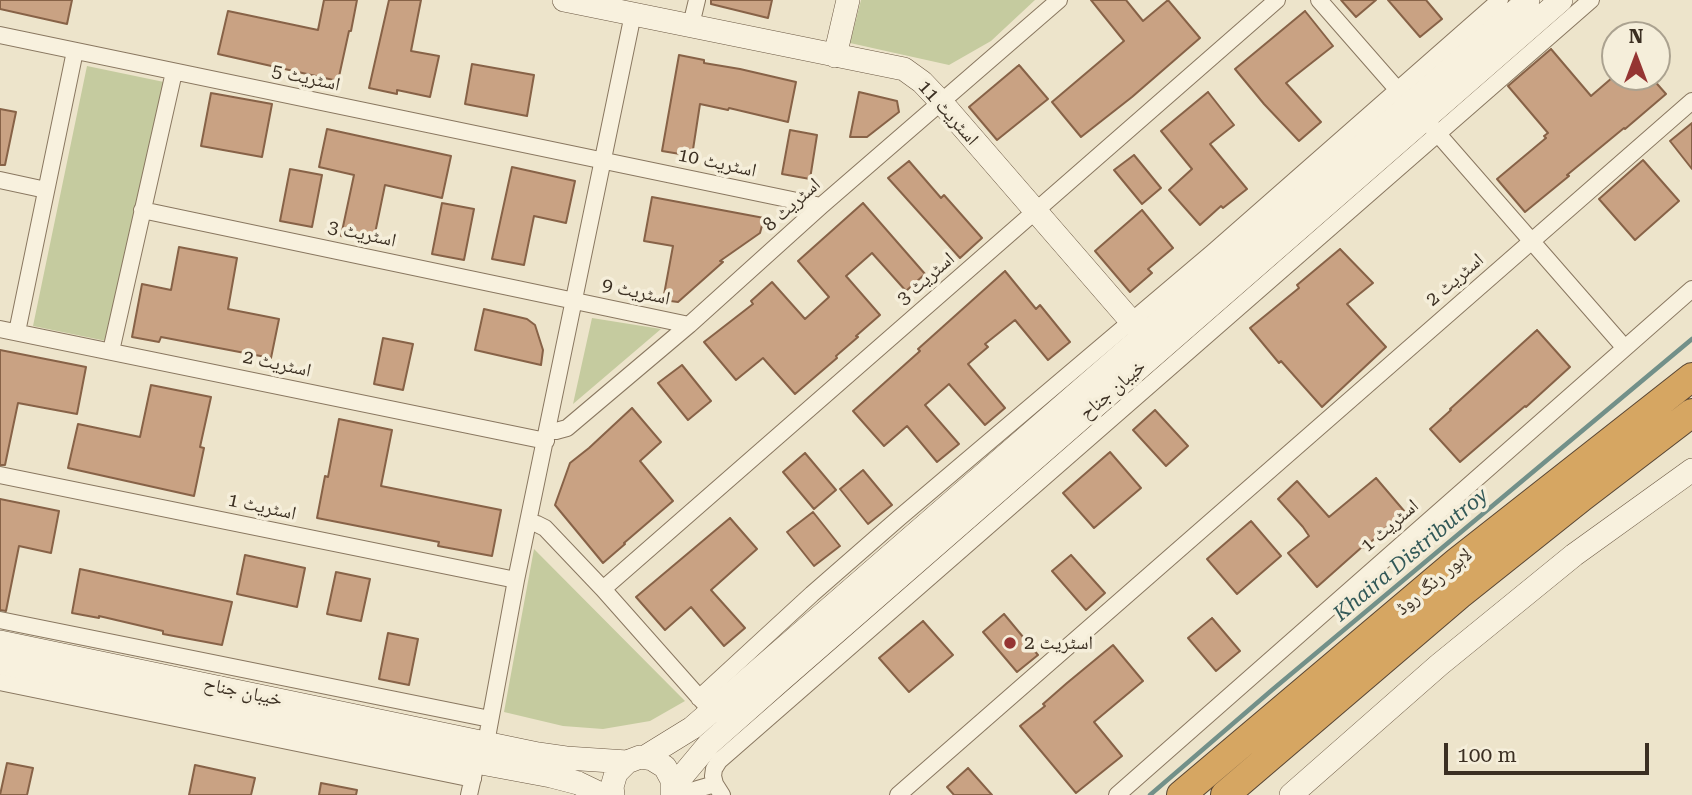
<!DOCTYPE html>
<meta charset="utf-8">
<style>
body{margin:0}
#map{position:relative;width:1692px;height:795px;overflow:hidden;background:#ede4cb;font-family:"Roboto Serif",serif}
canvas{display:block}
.north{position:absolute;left:1601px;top:21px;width:70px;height:70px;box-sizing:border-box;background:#f5eeda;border:2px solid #aba290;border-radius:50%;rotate:0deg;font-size:19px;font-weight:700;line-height:28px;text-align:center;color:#3b2f22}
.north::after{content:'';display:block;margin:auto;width:24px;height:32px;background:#953533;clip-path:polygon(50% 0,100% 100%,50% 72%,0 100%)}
.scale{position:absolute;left:1444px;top:743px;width:205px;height:32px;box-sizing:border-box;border:4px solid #3b2f22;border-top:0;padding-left:9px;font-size:21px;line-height:24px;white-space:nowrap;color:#3b2f22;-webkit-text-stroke:5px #f5eeda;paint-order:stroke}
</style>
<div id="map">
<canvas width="1692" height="795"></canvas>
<div class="north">N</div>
<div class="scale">100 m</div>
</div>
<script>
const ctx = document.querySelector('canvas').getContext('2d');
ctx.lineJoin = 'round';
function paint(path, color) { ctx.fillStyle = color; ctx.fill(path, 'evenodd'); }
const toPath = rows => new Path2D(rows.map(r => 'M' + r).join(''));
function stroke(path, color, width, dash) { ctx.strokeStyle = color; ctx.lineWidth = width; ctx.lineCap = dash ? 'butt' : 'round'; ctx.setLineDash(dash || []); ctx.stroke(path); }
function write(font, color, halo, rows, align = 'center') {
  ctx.font = font + ' "Roboto Serif","Noto Naskh Arabic",serif'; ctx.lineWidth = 7; ctx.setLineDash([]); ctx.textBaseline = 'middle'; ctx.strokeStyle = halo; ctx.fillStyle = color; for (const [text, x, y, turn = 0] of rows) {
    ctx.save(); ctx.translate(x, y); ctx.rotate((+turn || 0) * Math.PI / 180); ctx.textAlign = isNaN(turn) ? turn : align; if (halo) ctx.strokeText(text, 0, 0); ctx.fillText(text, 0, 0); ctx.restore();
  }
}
paint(toPath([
 [861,0,1035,0,991,41,949,65,850,43],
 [87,66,164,82,111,342,33,326],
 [592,318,661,329,573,404],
 [534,549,685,701,650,721,603,729,563,726,504,712]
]), '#c5cb9f');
stroke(toPath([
 [1150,795,1272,690,1692,339]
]), '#729089', 4.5);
const building = toPath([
 [0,0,72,0,67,24,0,9,0,0],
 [324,0,357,0,351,31,349,31,338,81,218,54,228,11,318,30,324,0],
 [389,0,421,0,411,51,439,56,430,97,397,90,397,94,369,88,389,0],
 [711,0,772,0,768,18,711,4,711,0],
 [1091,0,1126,0,1143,21,1168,0,1200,38,1132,97,1081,137,1052,102,1124,41,1091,0],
 [1341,0,1376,0,1356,17,1341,0],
 [1388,0,1426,0,1442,19,1420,37,1388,0],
 [1305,11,1333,46,1286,83,1321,122,1299,141,1264,104,1235,69,1305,11],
 [1551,49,1591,96,1613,77,1651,77,1666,94,1625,129,1624,128,1567,175,1569,176,1525,212,1497,179,1546,138,1544,136,1548,133,1508,86,1551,49],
 [679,55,704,60,704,63,740,69,796,82,788,122,729,108,728,110,700,104,692,156,662,151,679,55],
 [472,64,534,75,527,116,465,104,472,64],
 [1019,65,1048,99,997,140,969,107,1019,65],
 [859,92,897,101,899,112,867,137,850,137,859,92],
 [1208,92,1234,125,1210,144,1247,189,1223,208,1221,206,1200,225,1169,190,1192,169,1161,131,1208,92],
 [211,93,272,104,262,157,201,146,211,93],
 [0,109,16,112,5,165,0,165,0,109],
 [1692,123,1692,169,1670,141,1692,123],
 [327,129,451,156,442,198,385,185,373,243,341,236,354,175,319,167,327,129],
 [790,130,817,135,810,179,782,174,790,130],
 [1134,155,1161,188,1142,204,1114,170,1134,155],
 [1643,160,1679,201,1635,240,1599,199,1643,160],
 [909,161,941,198,944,195,982,238,960,258,888,178,909,161],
 [512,167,575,181,566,223,534,216,524,265,492,259,512,167],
 [290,169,322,175,312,227,280,221,290,169],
 [652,197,764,218,760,233,720,261,723,262,678,302,663,300,673,246,644,241,652,197],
 [442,203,474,209,464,260,432,254,442,203],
 [863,203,925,274,906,291,872,253,846,276,880,315,856,336,858,337,836,356,837,358,795,394,763,358,736,380,704,342,753,304,751,301,772,282,805,319,829,297,798,261,863,203],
 [1142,210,1173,248,1148,269,1152,273,1130,292,1095,251,1142,210],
 [179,247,237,258,228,309,279,319,271,358,161,337,159,342,132,337,142,284,171,290,179,247],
 [1340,249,1373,283,1347,304,1386,347,1322,407,1281,361,1279,363,1250,328,1299,288,1297,285,1340,249],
 [1005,271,1036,309,1040,305,1070,342,1048,360,1015,320,985,344,988,347,968,364,1005,408,985,425,949,384,925,405,959,444,937,462,907,426,884,446,853,411,920,351,918,349,1005,271],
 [484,309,527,319,535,325,543,350,541,365,475,350,484,309],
 [1537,330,1570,367,1526,407,1525,406,1460,462,1430,429,1451,410,1450,409,1471,390,1537,330],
 [383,338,413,344,403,390,374,384,383,338],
 [0,350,86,367,77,414,18,403,5,465,0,465,0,350],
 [682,365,711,401,688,420,658,383,682,365],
 [151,385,211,397,200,447,204,448,194,496,68,468,78,424,140,437,151,385],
 [632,408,661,442,640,461,673,501,624,543,625,544,603,563,555,505,570,463,589,448,632,408],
 [1155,410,1188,446,1166,466,1133,430,1155,410],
 [339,419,392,430,381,486,501,510,492,556,438,546,439,542,317,518,325,476,328,477,339,419],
 [1110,452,1141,488,1094,528,1063,493,1110,452],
 [805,453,836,490,814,509,783,472,805,453],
 [863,470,892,505,868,524,840,489,863,470],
 [1376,478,1405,512,1382,531,1383,532,1363,548,1362,547,1317,587,1288,553,1309,536,1303,527,1278,499,1297,481,1329,517,1376,478],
 [0,499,59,511,51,553,19,546,6,611,0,610,0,499],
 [813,512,840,546,814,566,787,532,813,512],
 [730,518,757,549,711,590,745,628,724,646,691,607,665,630,636,597,730,518],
 [1251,521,1281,556,1237,594,1207,559,1251,521],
 [245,555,305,568,297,607,237,594,245,555],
 [1071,555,1105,593,1086,610,1052,571,1071,555],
 [80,569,232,602,222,645,163,634,163,631,99,616,99,618,72,613,80,569],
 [336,572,370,579,361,621,327,614,336,572],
 [1004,614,1038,655,1017,672,983,632,1004,614],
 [1212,618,1240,651,1216,671,1188,638,1212,618],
 [923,621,953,655,909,692,879,658,923,621],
 [388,633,418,639,409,685,379,679,388,633],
 [1113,645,1143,681,1094,722,1122,756,1076,793,1020,726,1045,706,1043,704,1067,683,1113,645],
 [7,763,33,768,27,795,0,795,7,763],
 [195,765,255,778,251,795,189,795,195,765],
 [968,768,992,795,954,795,947,787,968,768],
 [321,783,357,790,356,795,319,795,321,783]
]);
paint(building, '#c9a283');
stroke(building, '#876247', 2);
const street = toPath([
 [1319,0,1403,96],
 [691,25,697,0],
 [0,35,821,206],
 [1431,126,1624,347],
 [0,180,46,190],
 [142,210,689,325],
 [0,329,546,441],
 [17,332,75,51],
 [111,351,174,72],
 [548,430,556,431,567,428,689,325,821,206,1059,0],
 [0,475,516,580],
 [529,522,537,524,545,528,603,589,705,704],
 [603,589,1277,0],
 [0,620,490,719],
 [0,682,473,779],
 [699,698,812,594,899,518,1213,252,1500,0],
 [486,743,516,580,633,14],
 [715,784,713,776,714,769,719,761,1591,0],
 [673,791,691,791,715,784,722,795],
 [469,795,475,768],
 [898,795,1692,101],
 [1117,795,1692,289]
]);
const secondary = toPath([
 [564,0,904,69,922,82,942,103,1144,336],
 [835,56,848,0],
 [0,642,538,754,566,758,627,762],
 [0,663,476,762,551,776,578,783,603,795],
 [645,757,692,728,1410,104,1528,0],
 [673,787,709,744,780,681,1561,0],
 [613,795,612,787,616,773,627,762,640,757,652,759,665,767,672,780,672,795],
 [1291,795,1439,665,1574,555,1692,470]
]);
const highway = toPath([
 [1181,795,1458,561,1692,377],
 [1225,795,1459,595,1582,497,1692,413]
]);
stroke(street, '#897760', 18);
stroke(secondary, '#6b5843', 24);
stroke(highway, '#584533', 30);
stroke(street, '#f8f1de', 16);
stroke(secondary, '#f8f1de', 23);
stroke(highway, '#d6a662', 28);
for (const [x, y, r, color] of [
 [1010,643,7,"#953533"]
]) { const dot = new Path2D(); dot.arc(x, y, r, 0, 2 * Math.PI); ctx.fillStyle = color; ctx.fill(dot); stroke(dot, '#f5eeda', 2.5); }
write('19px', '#3b2f22', '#f5eeda', [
 ["اسٹریٹ 5",306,78,12],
 ["اسٹریٹ 11",948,113,48],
 ["اسٹریٹ 10",717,163,12],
 ["اسٹریٹ 8",792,205,-42],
 ["اسٹریٹ 3",362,234,12],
 ["اسٹریٹ 3",926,279,-41],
 ["اسٹریٹ 2",1455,280,-41],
 ["اسٹریٹ 9",636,292,12],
 ["اسٹریٹ 2",277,364,12],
 ["خیبان جناح",1113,390,-41],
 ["اسٹریٹ 1",262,507,12],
 ["اسٹریٹ 1",1390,526,-41],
 ["لاہور رنگ روڈ",1434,582,-40],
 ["خیبان جناح",243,692,12]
]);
write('19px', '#3b2f22', '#f5eeda', [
 ["اسٹریٹ 2",1024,643]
], 'left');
write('italic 21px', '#325958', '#f5eeda', [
 ["Khaira Distributroy",1411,555,-40]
]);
</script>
